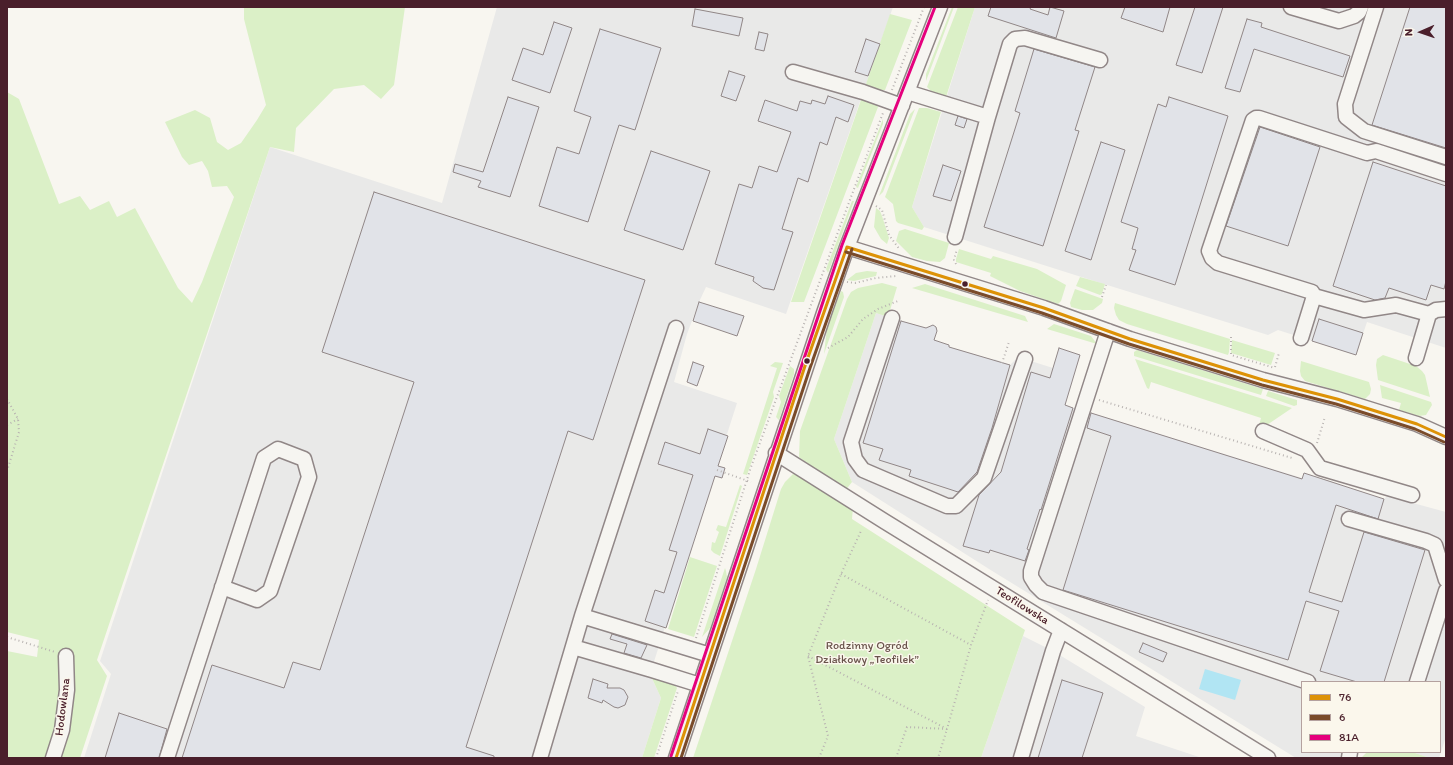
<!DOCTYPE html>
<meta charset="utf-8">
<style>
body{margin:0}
#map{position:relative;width:1453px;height:765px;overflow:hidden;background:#f8f6f0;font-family:Itim,sans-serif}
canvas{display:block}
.frame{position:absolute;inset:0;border:8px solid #4a1f2b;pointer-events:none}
.legend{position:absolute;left:1301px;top:681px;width:140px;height:72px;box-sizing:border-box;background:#fbf7ec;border:1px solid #b4a19f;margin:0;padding:5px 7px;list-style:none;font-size:12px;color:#4a1f2b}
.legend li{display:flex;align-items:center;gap:8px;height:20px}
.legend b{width:20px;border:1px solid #b4a19f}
.north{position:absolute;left:1401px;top:12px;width:40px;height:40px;-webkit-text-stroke:3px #fbf7ec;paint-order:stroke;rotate:268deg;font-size:11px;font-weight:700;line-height:16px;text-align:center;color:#4a1f2b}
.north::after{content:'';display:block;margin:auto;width:14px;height:18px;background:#4a1f2b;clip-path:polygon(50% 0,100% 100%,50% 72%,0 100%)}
</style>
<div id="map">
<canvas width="1453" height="765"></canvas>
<div class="frame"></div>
<ul class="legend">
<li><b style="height:5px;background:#dd9206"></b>76</li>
<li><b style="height:5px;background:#7a4b2a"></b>6</li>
<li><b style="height:5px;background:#e5007d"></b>81A</li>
</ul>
<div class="north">N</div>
</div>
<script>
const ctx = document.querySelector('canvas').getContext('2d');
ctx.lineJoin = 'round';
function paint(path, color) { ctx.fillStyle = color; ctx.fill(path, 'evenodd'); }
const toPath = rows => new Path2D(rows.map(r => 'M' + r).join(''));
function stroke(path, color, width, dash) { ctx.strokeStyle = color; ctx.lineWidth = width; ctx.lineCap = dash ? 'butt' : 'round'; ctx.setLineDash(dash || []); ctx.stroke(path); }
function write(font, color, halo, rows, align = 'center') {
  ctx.font = font + ' Itim,sans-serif'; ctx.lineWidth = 3; ctx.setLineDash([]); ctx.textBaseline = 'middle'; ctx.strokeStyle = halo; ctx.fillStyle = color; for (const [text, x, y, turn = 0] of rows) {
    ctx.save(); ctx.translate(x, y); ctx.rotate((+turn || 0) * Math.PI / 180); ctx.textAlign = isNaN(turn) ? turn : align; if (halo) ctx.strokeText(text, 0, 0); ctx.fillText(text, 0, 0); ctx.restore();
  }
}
paint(toPath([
 [497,7,893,7,786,314,706,287,699,302,687,334,674,382,737,403,650,674,661,698,642,758,84,758,111,674,100,661,270,147,442,203],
 [975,7,1446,7,1446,348,1367,322,1356,355,1278,330,1268,335,1075,275,924,227,912,207],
 [876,313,927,329,930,326,933,325,936,327,937,331,929,340,944,344,949,345,949,347,994,360,994,359,1010,365,1018,357,1053,368,1059,348,1080,355,1065,405,1302,478,1304,473,1345,486,1340,500,1353,489,1384,499,1387,496,1446,512,1446,737,1439,758,1430,758,1412,752,1440,752,1440,682,1302,682,1302,752,1342,752,1340,758,1296,758,989,569,852,482,834,439],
 [1023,636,1053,651,1145,707,1136,736,1202,758,981,758]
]), '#e9e9e8');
paint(toPath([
 [244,7,405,7,394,85,381,99,364,85,334,89,296,128,294,152,270,147,97,660,107,676,80,758,7,758,7,651,37,657,39,640,7,632,7,92,19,99,59,204,80,196,90,210,109,201,117,217,135,208,178,288,192,303,202,282,234,197,227,186,212,187,208,171,202,161,189,165,182,157,165,122,195,110,210,118,217,142,228,150,241,143,257,120,266,105,244,19],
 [952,7,954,7,926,81,926,74],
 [958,7,975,7,946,97,933,93,927,87],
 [890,14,912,20,885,90,876,90,865,87],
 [862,97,876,104,878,107,804,302,791,302],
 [919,108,927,108,941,112,912,207,924,227,922,230,898,223,896,221,893,204,885,197],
 [915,109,883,192,879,196,910,114],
 [883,119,883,124,881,129,858,188,856,187],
 [852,201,854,201,828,273,826,269],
 [876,208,880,211,882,216,889,238,887,244,881,239,874,227],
 [905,229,949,243,945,258,940,262,927,261,912,257,896,241,899,231],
 [959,249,991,259,993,256,1037,269,1066,285,1061,301,1058,304,1020,291,990,276,991,273,956,262,956,259],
 [867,271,877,272,876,276,854,281,847,280,856,273],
 [1080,277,1105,284,1102,294,1100,295,1076,286],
 [882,283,897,287,888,317,876,313,834,439,852,482,845,491,799,457,800,431,847,299,851,292,858,288],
 [925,284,1025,316,1028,322,912,288],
 [1075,289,1103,299,1102,303,1093,310,1082,310,1071,307,1070,303],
 [841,291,843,292,844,297,824,354,827,327],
 [1115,303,1230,339,1229,352,1228,355,1127,324,1119,320,1116,315,1114,308],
 [1054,324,1091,336,1097,344,1047,329],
 [1232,340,1275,353,1271,365,1231,353],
 [1137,350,1263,389,1261,395,1134,356,1134,352],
 [1383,355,1416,366,1422,371,1425,375,1430,397,1378,380,1376,365,1377,359],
 [1135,359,1292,408,1261,429,1258,429,1261,418,1151,382,1149,389,1147,388],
 [1301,361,1369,382,1371,389,1370,394,1365,399,1305,381,1301,376,1300,371],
 [775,362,783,363,773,392,774,397,747,475,743,474,777,368,770,366],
 [790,366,794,369,794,374,779,420,776,417,781,402,779,396],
 [1380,385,1431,402,1432,405,1426,415,1419,416,1399,410,1401,403,1382,398],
 [1268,391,1297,400,1297,405,1294,406,1266,396],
 [793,474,812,480,853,507,852,519,1025,630,981,758,693,758,756,569,781,489,785,482],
 [740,485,742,486,720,556,714,553,711,550,712,542,715,543,719,532,716,530,718,525,726,527],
 [690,557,717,566,694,637,668,629],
 [725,568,726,571,727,577,710,628,702,637],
 [650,674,674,684,677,688,654,758,642,758,661,698],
 [1367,752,1412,752,1430,758,1361,758]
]), '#dbf0c7');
paint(toPath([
 [1205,669,1241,680,1235,700,1199,689]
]), '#b1e5f3');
const building = toPath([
 [991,7,1031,7,1030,9,1048,15,1050,7,1064,11,1056,38,988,16,991,7],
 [1125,7,1170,7,1163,32,1121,18,1125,7],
 [1195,7,1223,7,1202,73,1176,65,1195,7],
 [1410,7,1446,7,1446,148,1372,125,1410,7],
 [695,9,743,18,739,36,692,26,695,9],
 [1247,19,1262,23,1261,27,1350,56,1343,77,1254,49,1240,92,1225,88,1247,19],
 [554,22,572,28,550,93,512,80,523,48,543,55,554,22],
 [600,29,661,48,635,130,619,125,588,222,539,206,557,147,579,154,591,117,574,111,600,29],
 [759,32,768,34,764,51,755,49,759,32],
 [866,39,880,44,868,76,855,72,866,39],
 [1034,49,1095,67,1075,130,1079,131,1043,246,984,227,1020,113,1015,111,1034,49],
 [729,71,745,76,736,101,721,96,729,71],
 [828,96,854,105,848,122,836,117,827,145,820,142,808,182,798,178,782,229,793,232,774,290,763,288,753,281,754,277,715,264,739,184,752,188,759,166,777,172,791,132,758,121,765,100,797,111,800,101,811,104,812,100,825,104,828,96],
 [508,97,539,107,510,197,478,187,481,181,453,172,455,164,483,172,508,97],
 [1169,97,1228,116,1175,285,1129,270,1136,250,1132,249,1138,228,1121,222,1158,104,1166,107,1169,97],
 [958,116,967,119,964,128,955,125,958,116],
 [1260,127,1320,147,1288,246,1226,226,1260,127],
 [1101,142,1125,150,1091,260,1065,251,1101,142],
 [651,151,710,171,683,250,624,230,651,151],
 [1373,162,1446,186,1446,281,1444,289,1431,285,1426,300,1389,288,1385,298,1375,300,1333,286,1373,162],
 [943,165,961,171,951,201,933,196,943,165],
 [374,192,645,280,593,440,568,431,466,747,494,756,494,758,182,758,212,665,284,688,293,662,320,670,414,382,322,352,374,192],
 [699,302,744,316,737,336,693,321,699,302],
 [1319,319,1363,333,1356,355,1312,341,1319,319],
 [901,321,926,328,933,325,936,327,937,331,934,340,949,345,949,347,1010,365,992,428,977,472,958,492,909,476,911,470,879,460,883,449,863,443,901,321],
 [1059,348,1080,355,1065,405,1073,408,1041,510,1040,509,1027,549,1029,550,1025,561,990,550,989,553,963,546,979,495,1001,472,1031,372,1050,378,1059,348],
 [693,362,704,366,697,386,687,382,693,362],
 [1091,413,1302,479,1304,473,1384,499,1378,519,1336,505,1309,592,1342,602,1364,532,1425,550,1384,682,1357,682,1320,671,1339,611,1306,601,1288,660,1063,590,1111,436,1087,428,1091,413],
 [708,429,728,436,718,466,725,468,722,478,715,476,666,628,645,621,655,590,664,593,677,552,669,550,693,475,658,464,665,442,700,454,708,429],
 [612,634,647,645,641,658,624,653,627,644,610,639,612,634],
 [1143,643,1167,653,1163,662,1139,652,1143,643],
 [593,679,608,684,607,688,620,688,624,690,628,697,625,705,618,708,614,707,603,700,602,703,588,698,593,679],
 [1062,680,1103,693,1082,758,1038,758,1062,680],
 [119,713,167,729,159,758,105,758,119,713]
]);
paint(building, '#e1e3e8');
stroke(building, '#918787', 1);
const minor = toPath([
 [1291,7,1339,21,1354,16,1359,12,1361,7],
 [1376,7,1345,104,1346,117,1364,131,1446,157],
 [793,72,863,92,902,106],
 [907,92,988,117],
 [955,237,988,117,1010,44,1015,39,1025,38,1100,60],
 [847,247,1044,308,1130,339,1263,380,1337,399,1417,424,1446,437],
 [1314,296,1364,310,1396,305,1429,314],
 [892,318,851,442,855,459,863,470,947,506,956,506,984,478,1025,359],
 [1108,331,1031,571,1031,577,1036,585,1043,592,1308,682],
 [1301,338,1314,296,1312,292,1218,263,1212,258,1209,251,1253,120,1256,118,1259,118,1367,153,1376,151,1446,174],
 [1416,358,1429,314,1436,310,1446,309],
 [1263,431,1307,450,1320,468,1412,495],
 [776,453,884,521,1268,758],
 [1349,519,1426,541,1435,545,1446,580],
 [582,616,710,655],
 [573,647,652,670,700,685],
 [1417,682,1446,591],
 [53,758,62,730,67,690,66,656],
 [167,758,264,458,278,449,304,459,309,477,270,591,257,600,222,587],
 [540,758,582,616,676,328],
 [676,758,824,313,847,247,940,7],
 [1021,758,1053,651,1061,630],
 [1349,758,1350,752]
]);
stroke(minor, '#918787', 17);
stroke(toPath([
 [892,90,924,7],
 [876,206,882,210,889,235,900,250],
 [956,264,954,260,957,249],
 [847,282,855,283,876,278,896,276],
 [1102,297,1106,285],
 [1231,337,1231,355,1275,368],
 [828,348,848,337,863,319,878,309,898,301],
 [1002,363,1009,342],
 [1275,367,1279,353],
 [7,399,18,419,19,432,7,471],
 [1099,400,1292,458],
 [7,425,18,419],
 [1317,443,1325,417],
 [717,470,751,482],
 [841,574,971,645],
 [7,637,55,652],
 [696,638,751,467,851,197,883,113],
 [808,656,947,729,938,758],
 [656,758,678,691],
 [819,758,828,736,808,656,841,574,861,531],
 [896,758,907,727,947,729,971,645,988,600]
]), '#b8b3b1', 2, [1, 3]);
stroke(minor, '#f6f5f1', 14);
stroke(toPath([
 [847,247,1044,308,1130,339,1263,380,1337,399,1417,424,1446,437],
 [676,758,805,366,847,247]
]), '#dd9206', 3);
stroke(toPath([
 [846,252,1042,313,1129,344,1262,385,1336,404,1415,429,1444,442],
 [681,758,810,368,852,249]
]), '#7a4b2a', 3);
stroke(toPath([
 [671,756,842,245,935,7]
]), '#e5007d', 3);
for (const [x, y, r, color] of [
 [965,284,3.5,"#4a1f2b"],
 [807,361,3.5,"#4a1f2b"]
]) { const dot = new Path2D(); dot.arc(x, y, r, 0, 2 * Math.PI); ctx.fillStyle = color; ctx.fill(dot); stroke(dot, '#fbf7ec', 1.5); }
write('12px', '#4a1f2b', '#fbf7ec', [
 ["Teofilowska",1022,606,32],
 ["Hodowlana",63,707,-83]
]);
write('12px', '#68524a', '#fbf7ec', [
 ["Rodzinny Ogród",867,646],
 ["Działkowy „Teofilek”",867,660]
]);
</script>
